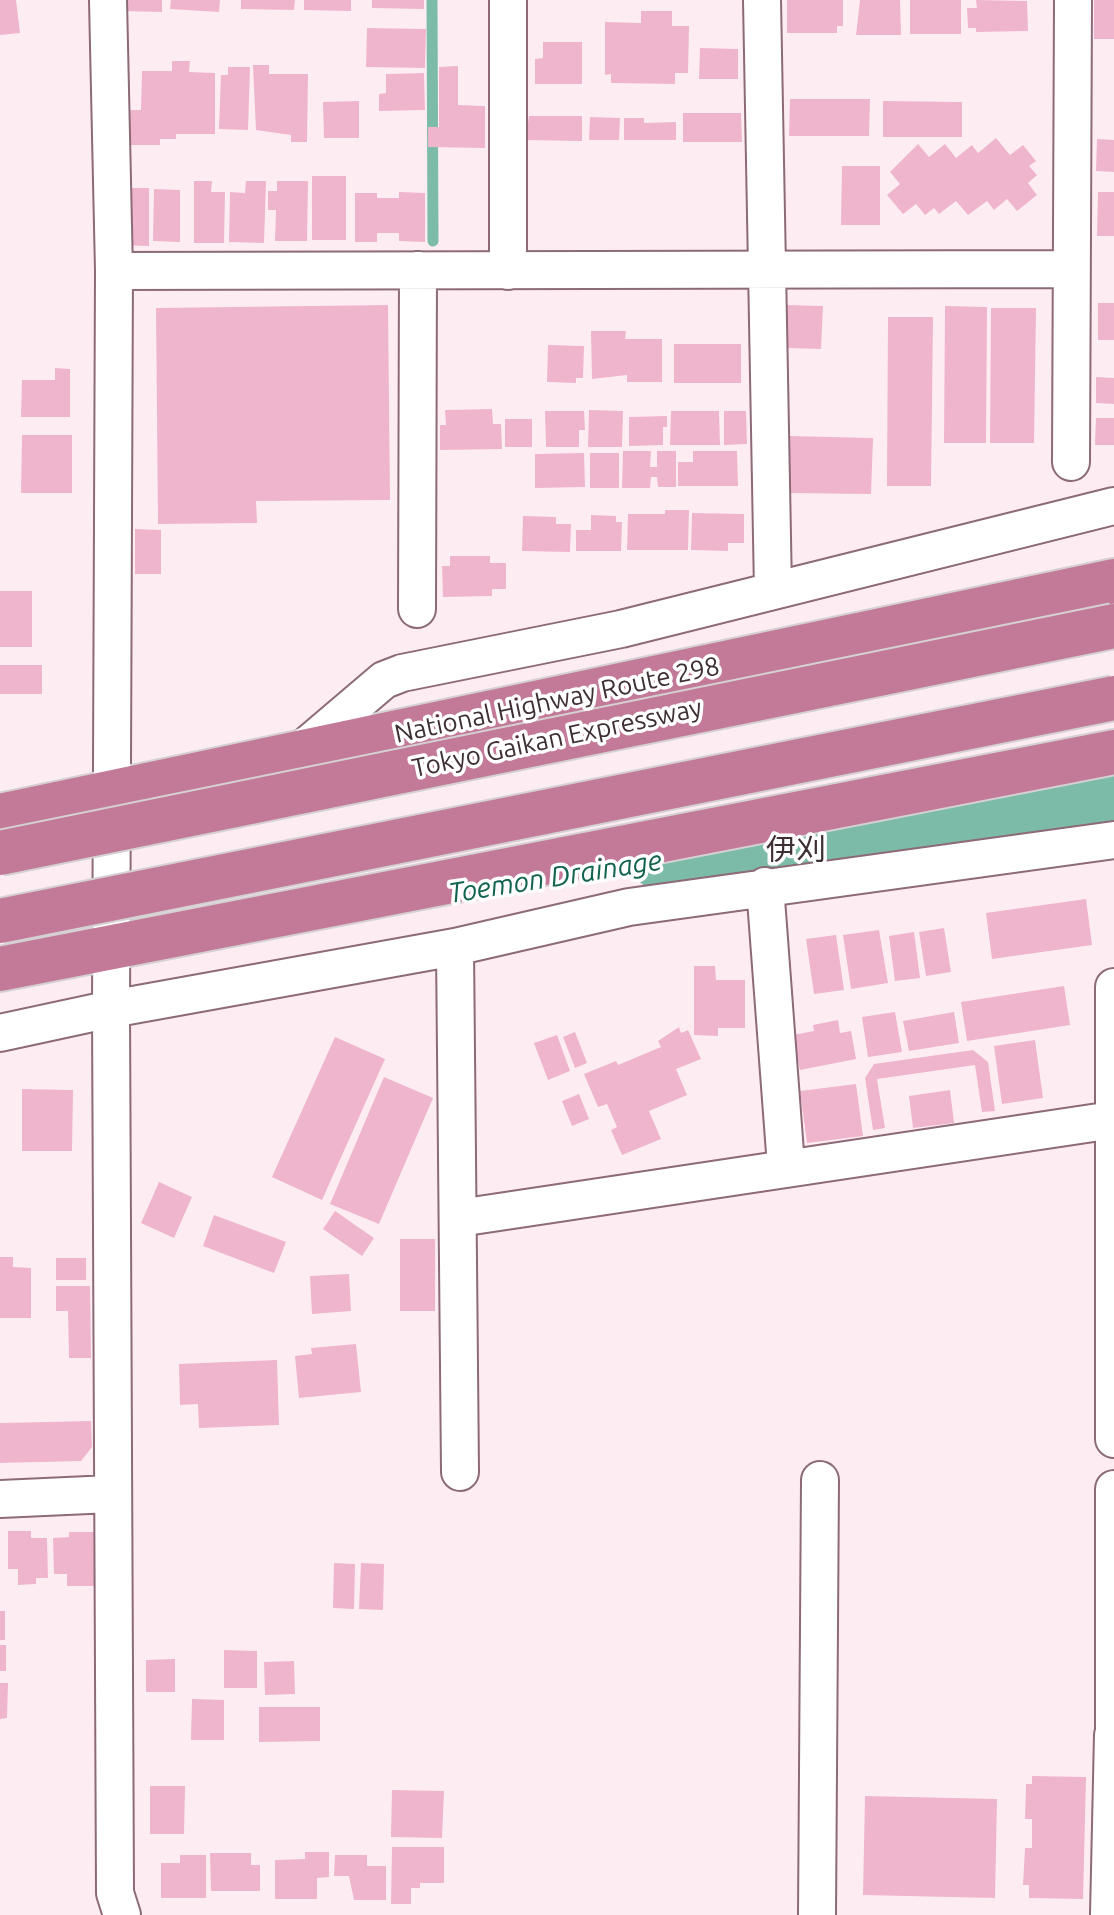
<!DOCTYPE html>
<meta charset="utf-8">
<style>
body{margin:0}
canvas{display:block;background:#fdedf3}
</style>
<canvas width="1114" height="1915"></canvas>
<script>
const ctx = document.querySelector('canvas').getContext('2d');
ctx.lineJoin = 'round';
const toPath = rows => new Path2D(rows.map(r => 'M' + r).join(''));
function stroke(path, color, width, dash) { ctx.strokeStyle = color; ctx.lineWidth = width; ctx.lineCap = dash ? 'butt' : 'round'; ctx.setLineDash(dash || []); ctx.stroke(path); }
function paint(path, color) { ctx.fillStyle = color; ctx.fill(path, 'evenodd'); }
function write(font, color, halo, rows, align = 'center') {
  ctx.font = font + ' Ubuntu,"Noto Sans JP",sans-serif'; ctx.lineWidth = 7; ctx.setLineDash([]); ctx.textBaseline = 'middle'; ctx.strokeStyle = halo; ctx.fillStyle = color; for (const [text, x, y, turn = 0] of rows) {
    ctx.save(); ctx.translate(x, y); ctx.rotate((+turn || 0) * Math.PI / 180); ctx.textAlign = isNaN(turn) ? turn : align; if (halo) ctx.strokeText(text, 0, 0); ctx.fillText(text, 0, 0); ctx.restore();
  }
}
stroke(toPath([
 [432,0,433,241]
]), '#7cbba7', 11);
stroke(toPath([
 [665,859,1114,786]
]), '#7cbba7', 68);
paint(toPath([
 [0,0,16,0,20,33,0,35],
 [121,0,162,0,162,12,121,11],
 [171,0,220,0,219,12,170,9],
 [241,0,295,0,294,10,241,9],
 [304,0,351,0,351,11,304,10],
 [372,0,424,0,424,9,372,8],
 [787,0,843,0,843,26,837,26,837,33,787,33],
 [860,0,900,0,901,35,856,35],
 [910,0,961,0,961,34,910,34],
 [976,0,1027,1,1028,31,976,32,976,28,968,28,967,8,977,8],
 [1094,0,1114,0,1114,39,1094,39],
 [641,11,672,11,672,26,689,26,688,73,675,73,675,84,611,83,611,74,605,75,605,22,641,23],
 [367,28,426,29,425,68,366,67],
 [543,42,582,42,582,84,535,84,535,59,543,58],
 [700,48,738,49,738,79,699,79],
 [172,61,190,61,189,72,215,73,215,134,176,134,176,139,160,139,160,145,126,145,126,110,141,110,142,71,172,71],
 [253,65,269,65,269,74,308,74,307,142,291,142,291,135,256,130],
 [458,66,458,105,485,106,485,148,428,147,428,127,439,127,439,67],
 [228,67,250,67,248,130,219,129,221,75,228,75],
 [424,73,425,110,379,111,379,94,386,93,386,74],
 [790,99,870,99,869,136,789,136],
 [359,101,359,138,324,138,323,102],
 [883,101,962,102,962,137,883,137],
 [683,113,741,113,742,142,683,142],
 [529,116,582,116,582,141,520,140,521,123,528,123],
 [590,117,620,118,619,140,589,140],
 [624,118,644,118,644,123,676,122,676,140,624,140],
 [996,138,1010,155,1023,145,1036,161,1029,166,1037,175,1028,183,1037,195,1017,211,1007,199,994,210,987,201,968,215,956,201,939,214,934,208,925,215,916,204,903,214,887,195,900,184,890,172,918,144,929,157,945,144,956,158,972,145,978,153],
 [1097,139,1114,140,1114,172,1096,171],
 [842,166,880,166,880,225,841,225],
 [312,176,346,176,346,240,312,240],
 [194,181,212,181,211,192,225,192,224,243,194,243],
 [246,181,266,181,264,243,229,242,230,192,245,193],
 [277,181,308,181,307,241,275,241,276,210,268,210,268,191,277,191],
 [122,188,149,188,149,246,122,245],
 [154,189,180,190,180,242,153,241],
 [399,192,425,193,425,242,399,241,399,233,377,233,377,242,355,242,355,193,377,193,377,198,399,198],
 [1098,192,1114,192,1114,236,1097,236],
 [1098,303,1114,303,1114,340,1098,340],
 [388,305,390,500,256,501,257,523,158,524,156,308],
 [787,305,823,306,821,349,785,348],
 [945,306,987,307,986,443,944,443],
 [991,308,1036,308,1034,443,990,443],
 [888,317,933,317,931,486,887,486],
 [591,331,626,331,625,339,662,339,662,382,627,382,627,375,592,379],
 [674,344,741,344,741,383,674,383],
 [548,345,584,346,583,378,576,378,576,383,547,382],
 [55,368,70,369,70,417,21,417,22,380,55,380],
 [1096,377,1114,378,1114,404,1096,403],
 [492,409,493,424,501,424,502,449,440,450,440,425,446,425,445,410],
 [589,410,623,411,622,447,588,447],
 [545,411,584,411,585,430,579,430,579,447,546,447],
 [671,411,719,411,720,445,670,445],
 [724,411,746,411,747,444,724,445],
 [667,416,667,427,663,427,663,445,629,446,629,417],
 [1096,418,1114,418,1114,445,1095,445],
 [505,419,532,419,532,447,505,447],
 [22,435,72,435,72,493,21,493],
 [789,436,873,438,871,494,788,493],
 [623,451,651,451,650,467,657,467,657,451,676,451,676,487,658,487,657,477,651,477,650,488,622,488],
 [693,451,737,451,738,486,678,486,678,462,693,462],
 [584,453,585,487,535,488,535,454],
 [590,453,619,453,619,488,590,488],
 [665,510,689,510,688,550,627,550,628,514,665,514],
 [692,513,744,514,744,543,728,543,728,551,691,550],
 [591,515,616,516,616,522,622,522,621,551,576,551,576,530,591,530],
 [523,516,556,517,556,524,571,524,570,552,522,551],
 [135,529,161,530,161,574,135,574],
 [450,556,490,556,490,563,506,563,506,589,492,589,492,596,443,597,442,566,450,566],
 [0,591,32,591,32,647,0,647],
 [0,665,42,665,42,694,0,694],
 [1086,899,1092,945,992,959,986,913],
 [944,928,951,972,926,976,919,932],
 [879,930,888,983,851,989,843,935],
 [914,932,920,978,895,981,889,936],
 [836,935,844,990,814,994,806,939],
 [694,966,715,966,716,980,745,980,745,1028,718,1028,718,1036,694,1035],
 [1064,986,1070,1025,967,1041,961,1002],
 [895,1012,902,1052,868,1057,862,1017],
 [954,1012,959,1043,909,1051,903,1021],
 [838,1020,840,1033,851,1031,856,1059,800,1070,793,1035,814,1031,813,1025],
 [679,1027,681,1033,688,1030,701,1059,676,1069,687,1095,649,1111,661,1139,622,1155,611,1130,617,1127,607,1104,598,1107,584,1074,616,1061,618,1065,661,1047,658,1041],
 [575,1032,587,1063,575,1068,563,1037],
 [557,1035,570,1071,548,1080,534,1043],
 [335,1037,385,1059,322,1200,272,1177],
 [1035,1040,1043,1098,1002,1104,994,1046],
 [973,1050,988,1062,995,1111,982,1112,975,1065,877,1079,885,1128,873,1130,865,1078,874,1064],
 [384,1077,433,1098,379,1224,330,1204],
 [856,1084,863,1136,807,1143,800,1091],
 [22,1089,73,1090,72,1151,22,1151],
 [950,1090,954,1123,913,1128,909,1096],
 [579,1094,589,1119,572,1126,562,1101],
 [159,1182,192,1197,174,1238,141,1223],
 [335,1211,374,1238,362,1256,323,1229],
 [214,1215,286,1242,274,1273,203,1246],
 [400,1239,435,1239,435,1311,400,1311],
 [0,1257,13,1257,13,1267,31,1268,31,1318,0,1318],
 [56,1258,86,1258,86,1280,56,1280],
 [349,1274,351,1311,312,1314,310,1276],
 [56,1286,90,1286,91,1358,69,1358,68,1311,56,1311],
 [356,1344,361,1392,299,1398,295,1356,312,1354,311,1348],
 [277,1360,279,1425,199,1428,198,1404,180,1405,179,1364],
 [91,1421,92,1447,81,1461,0,1463,0,1423],
 [8,1531,31,1531,31,1538,47,1538,48,1578,36,1578,36,1584,18,1585,18,1569,8,1569],
 [69,1532,95,1532,96,1586,67,1586,67,1574,54,1574,53,1538,69,1537],
 [334,1563,355,1564,354,1609,333,1608],
 [361,1563,384,1564,383,1610,359,1609],
 [0,1611,5,1611,5,1640,0,1640],
 [0,1645,6,1645,6,1671,0,1671],
 [224,1650,257,1651,257,1688,224,1688],
 [175,1659,175,1692,146,1692,146,1660],
 [294,1661,295,1694,265,1695,264,1662],
 [0,1683,8,1683,7,1718,0,1719],
 [192,1699,224,1700,224,1740,191,1740],
 [259,1707,320,1707,320,1741,259,1742],
 [1032,1776,1086,1777,1083,1899,1029,1898,1029,1885,1023,1885,1025,1848,1032,1848,1032,1819,1025,1819,1026,1784,1032,1784],
 [150,1786,185,1786,184,1834,150,1834],
 [392,1790,444,1791,442,1838,391,1837],
 [865,1796,997,1799,995,1898,863,1895],
 [392,1847,444,1847,444,1883,420,1883,420,1888,411,1888,411,1904,391,1904],
 [305,1852,329,1852,329,1877,317,1878,317,1899,275,1899,275,1860,305,1859],
 [210,1853,251,1853,251,1865,260,1865,260,1891,211,1891],
 [180,1855,206,1855,206,1898,161,1898,161,1863,180,1863],
 [335,1855,367,1855,367,1866,386,1866,386,1900,354,1900,349,1876,334,1876]
]), '#efb5cc');
const street = toPath([
 [508,0,508,271],
 [762,0,773,590],
 [114,271,1071,269],
 [1071,462,1073,0],
 [417,609,418,270],
 [297,754,384,680,402,673,621,629,1114,506],
 [765,886,786,1166],
 [455,947,460,1472],
 [1114,987,1114,1439],
 [0,1033,111,1009,114,271,108,0],
 [459,1218,1112,1120],
 [1114,1489,1114,1735],
 [0,1499,111,1494],
 [122,1915,115,1893,111,1009,455,947,629,907,1114,840],
 [817,1915,820,1480],
 [1109,1915,1113,1735]
]);
const highway = toPath([
 [0,816,1114,581],
 [0,969,1114,752]
]);
stroke(street, '#8d6a78', 40);
stroke(highway, '#d5d1d2', 48);
stroke(street, '#fff', 36);
stroke(highway, '#c37998', 44);
const highwayBridge = toPath([
 [0,853,1114,626],
 [0,921,1114,698]
]);
stroke(highwayBridge, '#d5d1d2', 48, []);
stroke(highwayBridge, '#c37998', 44);
write('26px', '#3e2f34', '#fff', [
 ["National Highway Route 298",557,700,-12],
 ["Tokyo Gaikan Expressway",557,738,-12]
]);
write('italic 28px', '#126450', '#fff', [
 ["Toemon Drainage",555,877,-9]
]);
write('30px', '#3e2f34', '#fff', [
 ["伊刈",796,850]
]);
</script>
